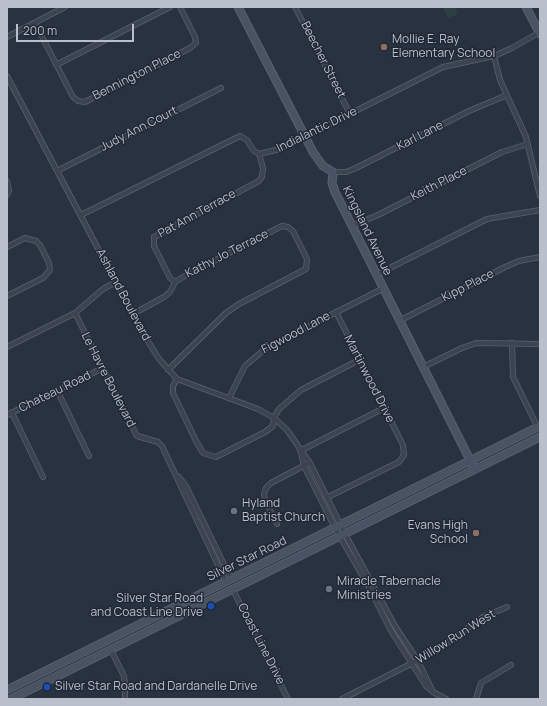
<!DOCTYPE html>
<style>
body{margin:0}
#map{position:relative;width:547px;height:706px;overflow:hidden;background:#283241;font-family:Manrope,sans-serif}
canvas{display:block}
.frame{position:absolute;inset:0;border:8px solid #b9bfcb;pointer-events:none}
.scale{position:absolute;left:16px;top:24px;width:118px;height:18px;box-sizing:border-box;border:2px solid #b9bfcb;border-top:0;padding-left:5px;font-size:12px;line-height:14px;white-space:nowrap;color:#b9bfcb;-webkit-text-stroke:3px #212936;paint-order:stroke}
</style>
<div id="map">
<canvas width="547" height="706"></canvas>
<div class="frame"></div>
<div class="scale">200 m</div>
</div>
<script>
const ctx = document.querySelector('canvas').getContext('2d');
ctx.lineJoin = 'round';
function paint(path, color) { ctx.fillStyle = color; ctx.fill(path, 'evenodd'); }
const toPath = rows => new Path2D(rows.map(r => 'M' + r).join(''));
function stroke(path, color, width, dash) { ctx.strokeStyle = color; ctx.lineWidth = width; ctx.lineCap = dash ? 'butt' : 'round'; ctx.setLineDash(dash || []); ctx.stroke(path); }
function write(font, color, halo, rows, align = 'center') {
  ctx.font = font + ' Manrope,sans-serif'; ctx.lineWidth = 3; ctx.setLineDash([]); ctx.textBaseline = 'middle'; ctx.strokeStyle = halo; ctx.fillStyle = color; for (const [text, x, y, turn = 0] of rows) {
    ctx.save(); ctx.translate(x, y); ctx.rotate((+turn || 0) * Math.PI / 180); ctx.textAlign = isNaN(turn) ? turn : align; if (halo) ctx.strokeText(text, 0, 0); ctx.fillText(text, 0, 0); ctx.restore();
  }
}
paint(toPath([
 [443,7,455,7,458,14,448,19]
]), '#2b4043');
const street = toPath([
 [295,7,350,114],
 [35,23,73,97,78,101,85,102,190,48,196,43,195,37,180,7],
 [7,37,65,7],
 [494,56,500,80,526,137,540,196],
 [56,65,170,7],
 [7,76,141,330,159,359,177,379,258,409,274,418,287,430,310,463,345,534,395,626,418,661,433,692],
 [57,171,221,88],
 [333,172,346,172,354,169,469,111,507,95],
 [7,181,9,191,7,195],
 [81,215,240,136,247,140,254,151,259,154,280,149,443,67,494,56,512,48,540,32],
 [352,226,378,215,502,152,528,144],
 [7,247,25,238,36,241,40,245,49,263,50,270,43,278,7,296],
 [376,275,487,219,540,210],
 [175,282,170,278,154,246,154,237,259,181,262,177,263,168,259,154],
 [75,313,134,430,137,436,158,442,162,446,226,582],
 [133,314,164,297,170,292,175,282,188,274,282,226,288,227,293,231,307,259,306,269,239,304,226,313,168,370],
 [399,321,505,267,519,261,540,257],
 [512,343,513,377,538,428],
 [7,347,75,313,103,289,116,282],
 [423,367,462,348,476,343,540,344],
 [177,379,173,386,173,393,196,441,203,453,216,457,265,432,273,426,274,418,279,409,301,390,359,360],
 [57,390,89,456],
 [229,398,245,366,266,348,382,289],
 [12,413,43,477],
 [7,415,103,368],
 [300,451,384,408],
 [301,452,304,466,335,528,369,587,390,629,426,686,433,692,446,699],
 [179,477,186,486,231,579],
 [326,498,399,462,404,455,403,445,336,312],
 [277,524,265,500,264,494,266,488,271,483,307,464],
 [233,590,288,699],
 [111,650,124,676,125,684,125,699],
 [342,699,436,651,483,617,507,607],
 [476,699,481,683,511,665]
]);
const secondary = toPath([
 [238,7,313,152,323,166,333,172,332,183,335,192,472,464],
 [526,7,540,34],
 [7,690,540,426],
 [11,699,540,437]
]);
stroke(street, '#5a626e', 6);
stroke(secondary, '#5a626e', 9);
stroke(street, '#3c4451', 4.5);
stroke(secondary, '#4a5363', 7);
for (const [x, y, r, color] of [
 [384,47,4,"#8d6e63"],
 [234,511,4,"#6b7280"],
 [476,533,4,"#8d6e63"],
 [329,589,4,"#6b7280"],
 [211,606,4,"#1a4fb4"],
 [47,687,4,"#1a4fb4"]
]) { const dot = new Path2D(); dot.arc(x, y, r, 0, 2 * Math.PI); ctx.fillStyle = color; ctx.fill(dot); stroke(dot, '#212936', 1.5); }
write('12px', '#b9bfcb', '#212936', [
 ["Mollie E. Ray",392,40],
 ["Elementary School",392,54],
 ["Hyland",242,504],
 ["Baptist Church",242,518],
 ["Evans High",468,526,"right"],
 ["School",468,540,"right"],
 ["Miracle Tabernacle",337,582],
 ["Ministries",337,596],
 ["Silver Star Road",203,599,"right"],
 ["and Coast Line Drive",203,613,"right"],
 ["Silver Star Road and Dardanelle Drive",55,687]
], 'left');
write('12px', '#b9bfcb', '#212936', [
 ["Beecher Street",323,60,63],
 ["Bennington Place",137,75,-27],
 ["Judy Ann Court",139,129,-27],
 ["Indialantic Drive",317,130,-26],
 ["Karl Lane",420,136,-27],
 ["Keith Place",439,184,-27],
 ["Pat Ann Terrace",197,214,-29],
 ["Kingsland Avenue",367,231,64],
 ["Kathy Jo Terrace",227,254,-27],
 ["Kipp Place",468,286,-27],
 ["Ashland Boulevard",123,295,62],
 ["Figwood Lane",296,333,-28],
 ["Martinwood Drive",369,379,63],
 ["Le Havre Boulevard",108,380,63],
 ["Chateau Road",55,392,-26],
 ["Silver Star Road",247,559,-26],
 ["Willow Run West",456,637,-32],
 ["Coast Line Drive",261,644,63]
]);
</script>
